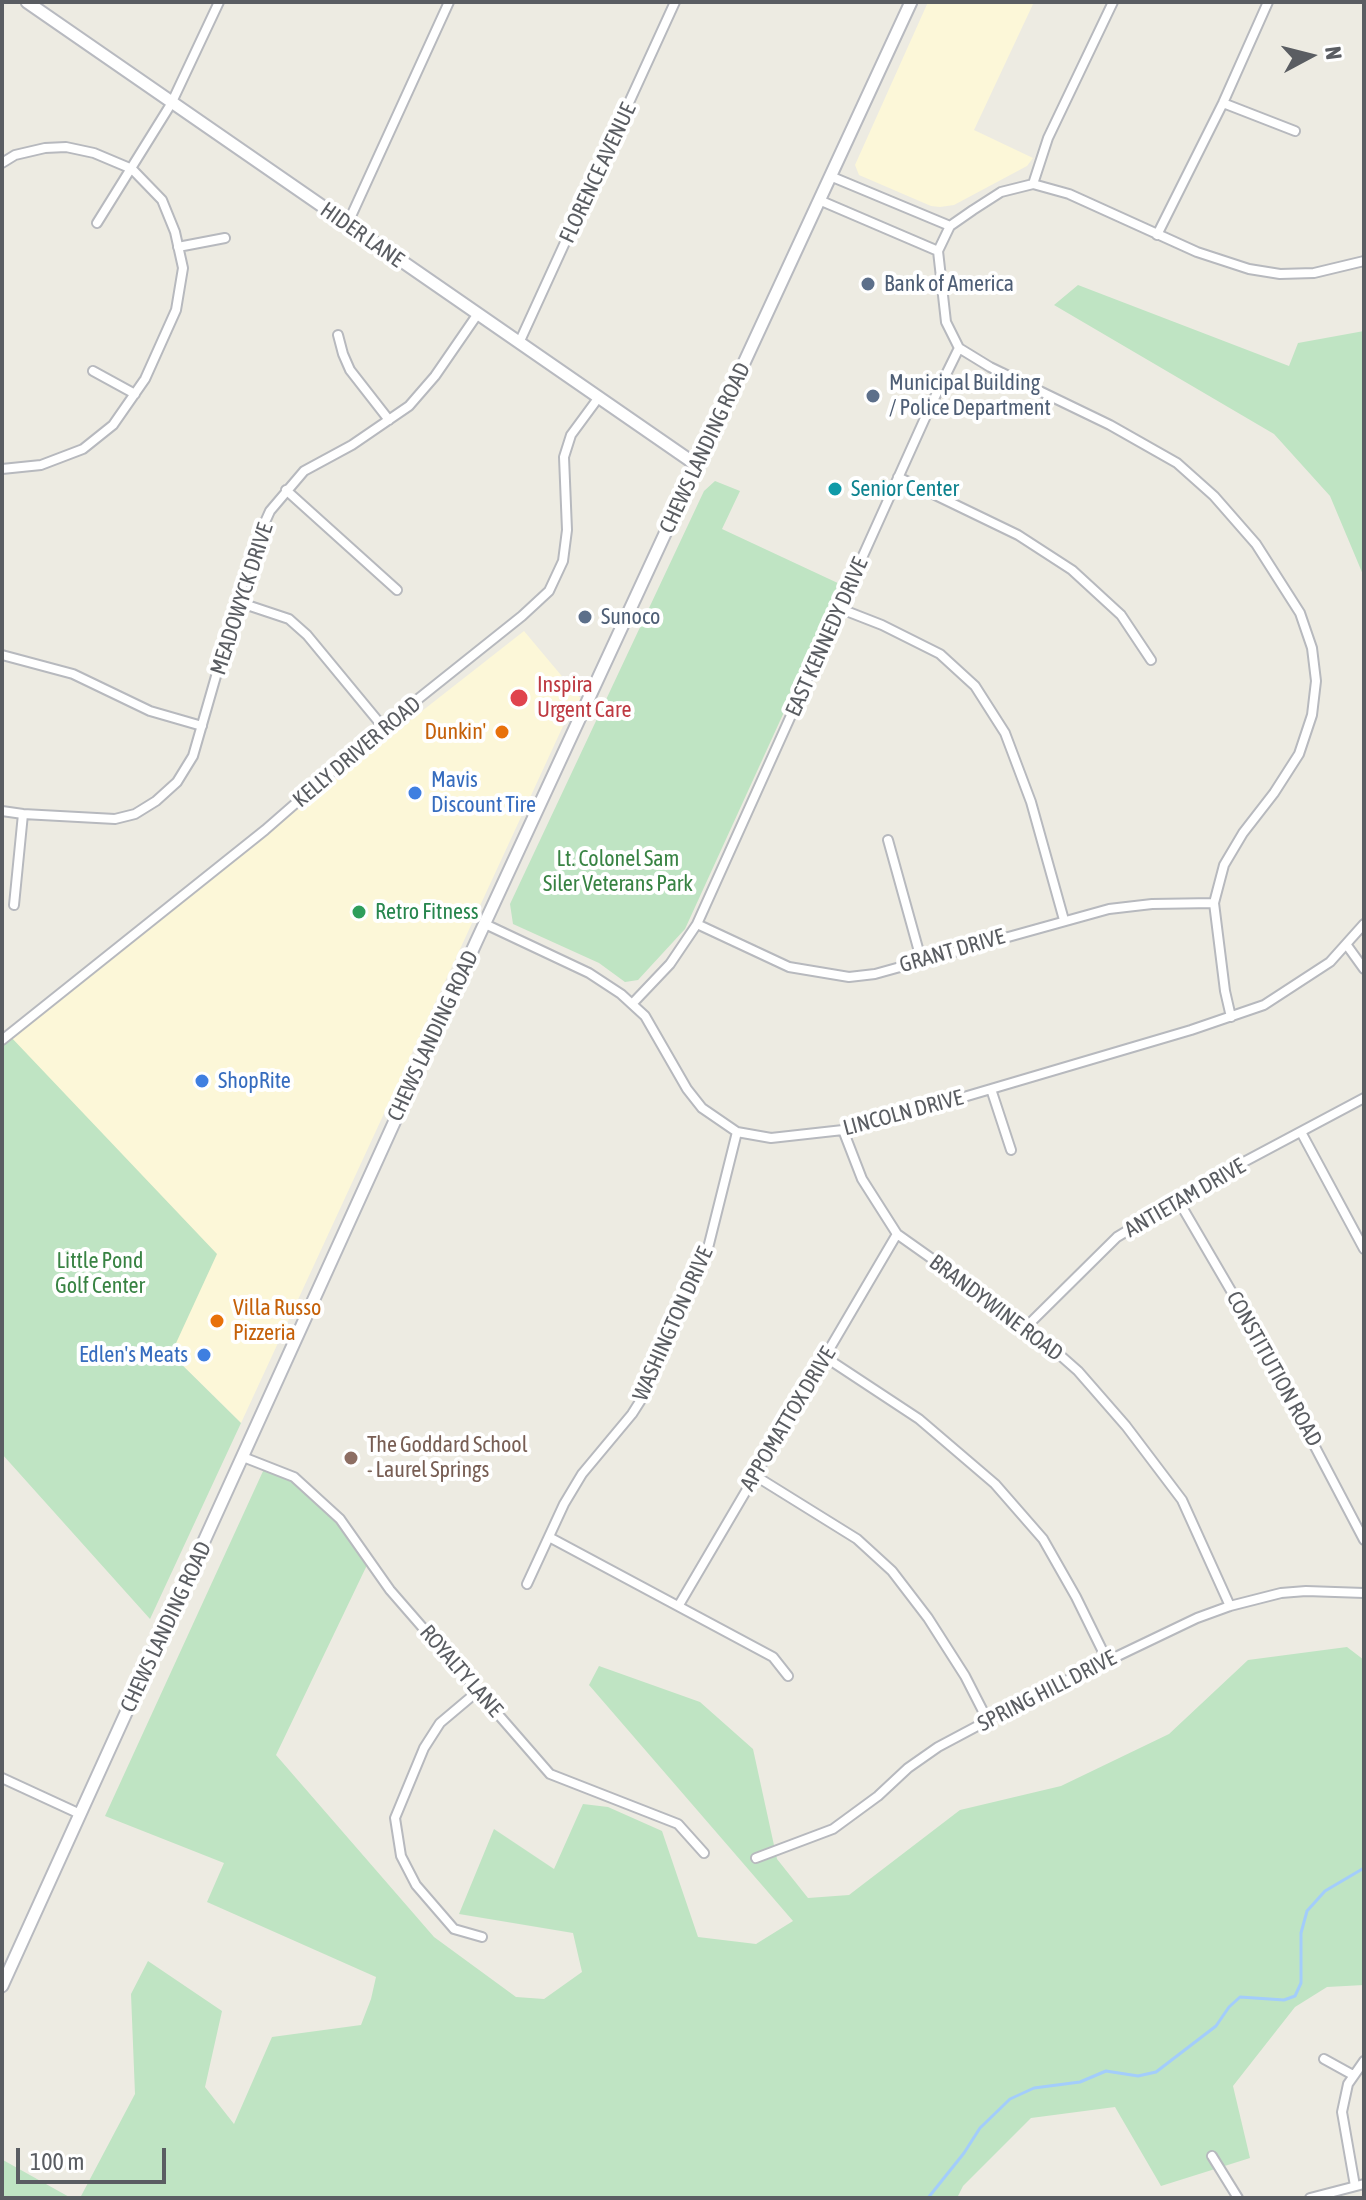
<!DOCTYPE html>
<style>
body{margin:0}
#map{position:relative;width:1366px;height:2200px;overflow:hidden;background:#edebe2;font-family:"Asap Condensed",sans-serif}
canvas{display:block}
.frame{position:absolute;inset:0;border:4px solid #5a5d62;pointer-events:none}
.north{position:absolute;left:1270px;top:16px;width:80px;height:80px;-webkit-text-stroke:6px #fff;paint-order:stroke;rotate:83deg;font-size:22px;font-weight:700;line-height:32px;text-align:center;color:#5a5d62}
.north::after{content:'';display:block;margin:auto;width:28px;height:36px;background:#5a5d62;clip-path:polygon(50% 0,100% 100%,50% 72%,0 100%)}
.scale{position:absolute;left:16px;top:2148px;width:150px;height:36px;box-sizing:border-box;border:4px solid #5a5d62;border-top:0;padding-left:10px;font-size:24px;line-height:28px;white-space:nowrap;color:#5a5d62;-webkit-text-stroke:6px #fff;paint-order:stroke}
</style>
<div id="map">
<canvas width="1366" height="2200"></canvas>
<div class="frame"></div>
<div class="north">N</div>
<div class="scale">100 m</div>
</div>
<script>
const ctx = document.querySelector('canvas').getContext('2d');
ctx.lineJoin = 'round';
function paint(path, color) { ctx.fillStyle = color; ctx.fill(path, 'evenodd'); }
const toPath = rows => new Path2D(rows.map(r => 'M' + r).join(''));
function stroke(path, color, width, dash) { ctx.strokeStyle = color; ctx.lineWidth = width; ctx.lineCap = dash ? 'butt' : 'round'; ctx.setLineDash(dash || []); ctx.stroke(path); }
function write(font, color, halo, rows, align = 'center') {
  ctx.font = font + ' "Asap Condensed",sans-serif'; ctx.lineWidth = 8; ctx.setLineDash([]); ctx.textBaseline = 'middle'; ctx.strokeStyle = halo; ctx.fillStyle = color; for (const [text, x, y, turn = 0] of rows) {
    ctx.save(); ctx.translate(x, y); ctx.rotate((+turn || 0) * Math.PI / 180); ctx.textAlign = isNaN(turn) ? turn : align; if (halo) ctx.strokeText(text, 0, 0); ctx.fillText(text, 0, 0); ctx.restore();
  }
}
paint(toPath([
 [928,2,1034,2,974,130,1033,158,1027,166,954,205,940,207,931,206,859,175,855,165],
 [524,631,581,699,571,718,564,724,241,1423,171,1354,9,1035]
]), '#fcf7d8');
paint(toPath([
 [1078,285,1289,366,1298,343,1364,331,1364,577,1330,496,1274,434,1054,305],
 [715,481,740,491,722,529,842,585,685,929,638,980,625,982,599,963,513,924,510,904,704,491],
 [9,1035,217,1254,171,1354,241,1423,150,1619,2,1454,2,1041],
 [264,1469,312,1491,368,1563,276,1755,434,1937,516,1997,544,1999,582,1972,573,1933,459,1914,494,1829,554,1869,583,1804,608,1807,662,1831,698,1937,756,1944,793,1921,589,1685,599,1666,700,1702,753,1749,777,1859,808,1898,849,1895,960,1810,1061,1786,1169,1734,1248,1660,1347,1647,1364,1660,1364,1985,1327,1987,1295,2007,1233,2086,1250,2158,1161,2186,1115,2107,1031,2118,963,2186,957,2198,80,2198,135,2094,131,1994,148,1961,222,2011,205,2087,234,2124,272,2037,361,2025,371,1999,376,1977,207,1902,224,1863,105,1816],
 [2,2160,3,2160,71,2198,2,2198]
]), '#bfe4c3');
stroke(toPath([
 [928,2198,964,2153,980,2128,1010,2099,1034,2088,1080,2082,1106,2071,1138,2076,1156,2072,1216,2026,1229,2007,1240,1997,1284,2000,1295,1996,1301,1983,1301,1933,1307,1911,1325,1891,1364,1868]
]), '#a3cdfb', 3);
const street = toPath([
 [1223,103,1295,131],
 [2,163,15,155,45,148,66,147,94,153,132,169,162,200,175,232,183,268,176,310,145,379,113,425,83,449,41,465,2,469],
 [830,176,950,226],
 [1033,184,1048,138,1113,2],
 [819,200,938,251],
 [97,223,171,104,219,2],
 [347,225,449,2],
 [1157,235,1223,103,1268,2],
 [178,247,225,238],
 [938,251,950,226,973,210,1001,192,1033,184,1069,194,1197,252,1249,269,1280,274,1314,273,1364,261],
 [338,335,343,354,350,370,389,420],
 [519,343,675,2],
 [959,348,990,367,1110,425,1177,463,1214,496,1256,544,1300,613,1312,648,1316,681,1312,715,1299,754,1274,793,1243,833,1224,865,1214,903,1225,991,1231,1017],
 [93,371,135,394],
 [898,477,1018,535,1072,570,1121,615,1151,660],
 [286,490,397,590],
 [238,602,289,619,307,635,383,727],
 [841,609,882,625,940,654,975,686,1005,733,1031,802,1064,920],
 [2,655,73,674,150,711,202,726],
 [2,811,23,814,115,819,135,814,156,801,177,782,193,756,252,551,270,511,304,471,352,445,409,406,435,376,477,315],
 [888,840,921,959],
 [14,905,23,814],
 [485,924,589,973,621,994,645,1016,687,1089,702,1108,737,1132,771,1138,843,1130,896,1117,1191,1030,1264,1005,1330,962,1364,924],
 [697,924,789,967,849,977,875,974,1109,909,1152,904,1214,903],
 [1346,944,1364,969],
 [632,1004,670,964,697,924,930,407,959,348,946,322,938,251],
 [2,1040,265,830,383,727,522,616,549,591,563,561,567,530,564,457,571,435,599,397],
 [991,1089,1011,1150],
 [843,1130,862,1179,897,1234,1027,1326,1078,1371,1126,1426,1182,1500,1230,1606],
 [1301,1132,1364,1249],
 [1178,1200,1251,1325,1364,1540],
 [1027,1326,1117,1237,1225,1172,1364,1098],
 [825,1357,919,1419,995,1484,1043,1539,1076,1597,1107,1660],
 [243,1457,294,1477,340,1519,390,1590,550,1774,678,1824,704,1853],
 [754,1475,857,1539,892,1571,928,1618,965,1676,988,1721],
 [549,1537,773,1657,788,1676],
 [527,1584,564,1504,582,1474,632,1414,646,1392,706,1256,737,1132],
 [679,1605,897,1234],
 [478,1691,440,1723,424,1748,395,1818,401,1856,416,1885,454,1929,482,1937],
 [2,1778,80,1814],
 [756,1858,833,1829,878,1796,908,1768,938,1747,1030,1698,1197,1618,1230,1606,1281,1593,1306,1591,1364,1593],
 [1324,2059,1353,2075],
 [1212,2156,1238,2198],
 [1355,2186,1342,2112,1348,2084,1364,2061],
 [1310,2198,1364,2184]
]);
const secondary = toPath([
 [27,2,698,466],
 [2,1986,477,940,911,2]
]);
stroke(street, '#b7b9be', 12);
stroke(secondary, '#b8bac0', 15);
stroke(street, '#fff', 8);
stroke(secondary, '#fff', 11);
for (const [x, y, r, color] of [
 [868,284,8,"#5c6f8a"],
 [873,396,8,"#5c6f8a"],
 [835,489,8,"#0f9aa8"],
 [585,617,8,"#5c6f8a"],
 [519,698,10,"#e0444e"],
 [502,732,8,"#e8710a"],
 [415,793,8,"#3f7fe0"],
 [359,912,8,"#2e9e5b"],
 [202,1081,8,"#3f7fe0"],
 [217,1321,8,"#e8710a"],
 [204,1355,8,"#3f7fe0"],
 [351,1458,8,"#8d6e63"]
]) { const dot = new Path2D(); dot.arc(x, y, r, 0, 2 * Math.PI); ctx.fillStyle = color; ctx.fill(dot); stroke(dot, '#fff', 3); }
write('22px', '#5a5d62', '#fff', [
 ["FLORENCE AVENUE",598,173,-65],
 ["HIDER LANE",362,235,35],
 ["CHEWS LANDING ROAD",705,448,-65],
 ["MEADOWYCK DRIVE",242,599,-72],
 ["EAST KENNEDY DRIVE",827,637,-66],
 ["KELLY DRIVER ROAD",357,752,-40],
 ["GRANT DRIVE",952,951,-16],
 ["CHEWS LANDING ROAD",433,1036,-65],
 ["LINCOLN DRIVE",903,1113,-15],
 ["ANTIETAM DRIVE",1185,1198,-30],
 ["BRANDYWINE ROAD",996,1308,37],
 ["WASHINGTON DRIVE",673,1324,-66],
 ["CONSTITUTION ROAD",1274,1369,61],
 ["APPOMATTOX DRIVE",788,1419,-59],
 ["CHEWS LANDING ROAD",166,1627,-65],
 ["ROYALTY LANE",461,1671,49],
 ["SPRING HILL DRIVE",1047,1691,-27]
]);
write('22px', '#4e5e75', '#fff', [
 ["Bank of America",884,284],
 ["Municipal Building",889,383],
 ["/ Police Department",889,408],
 ["Sunoco",601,617]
], 'left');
write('22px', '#0d838f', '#fff', [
 ["Senior Center",851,489]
], 'left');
write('22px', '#be3a42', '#fff', [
 ["Inspira",537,685],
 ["Urgent Care",537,710]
], 'left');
write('22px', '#c56008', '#fff', [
 ["Dunkin'",486,732],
 ["Villa Russo",233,1308,"left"],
 ["Pizzeria",233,1333,"left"]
], 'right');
write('22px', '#366cbe', '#fff', [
 ["Mavis",431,780],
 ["Discount Tire",431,805],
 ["ShopRite",218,1081],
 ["Edlen's Meats",188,1355,"right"]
], 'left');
write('22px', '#388343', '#fff', [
 ["Lt. Colonel Sam",618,859],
 ["Siler Veterans Park",618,884],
 ["Little Pond",100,1261],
 ["Golf Center",100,1286]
]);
write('22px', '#27864d', '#fff', [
 ["Retro Fitness",375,912]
], 'left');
write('22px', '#785e54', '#fff', [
 ["The Goddard School",367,1445],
 ["- Laurel Springs",367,1470]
], 'left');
</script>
